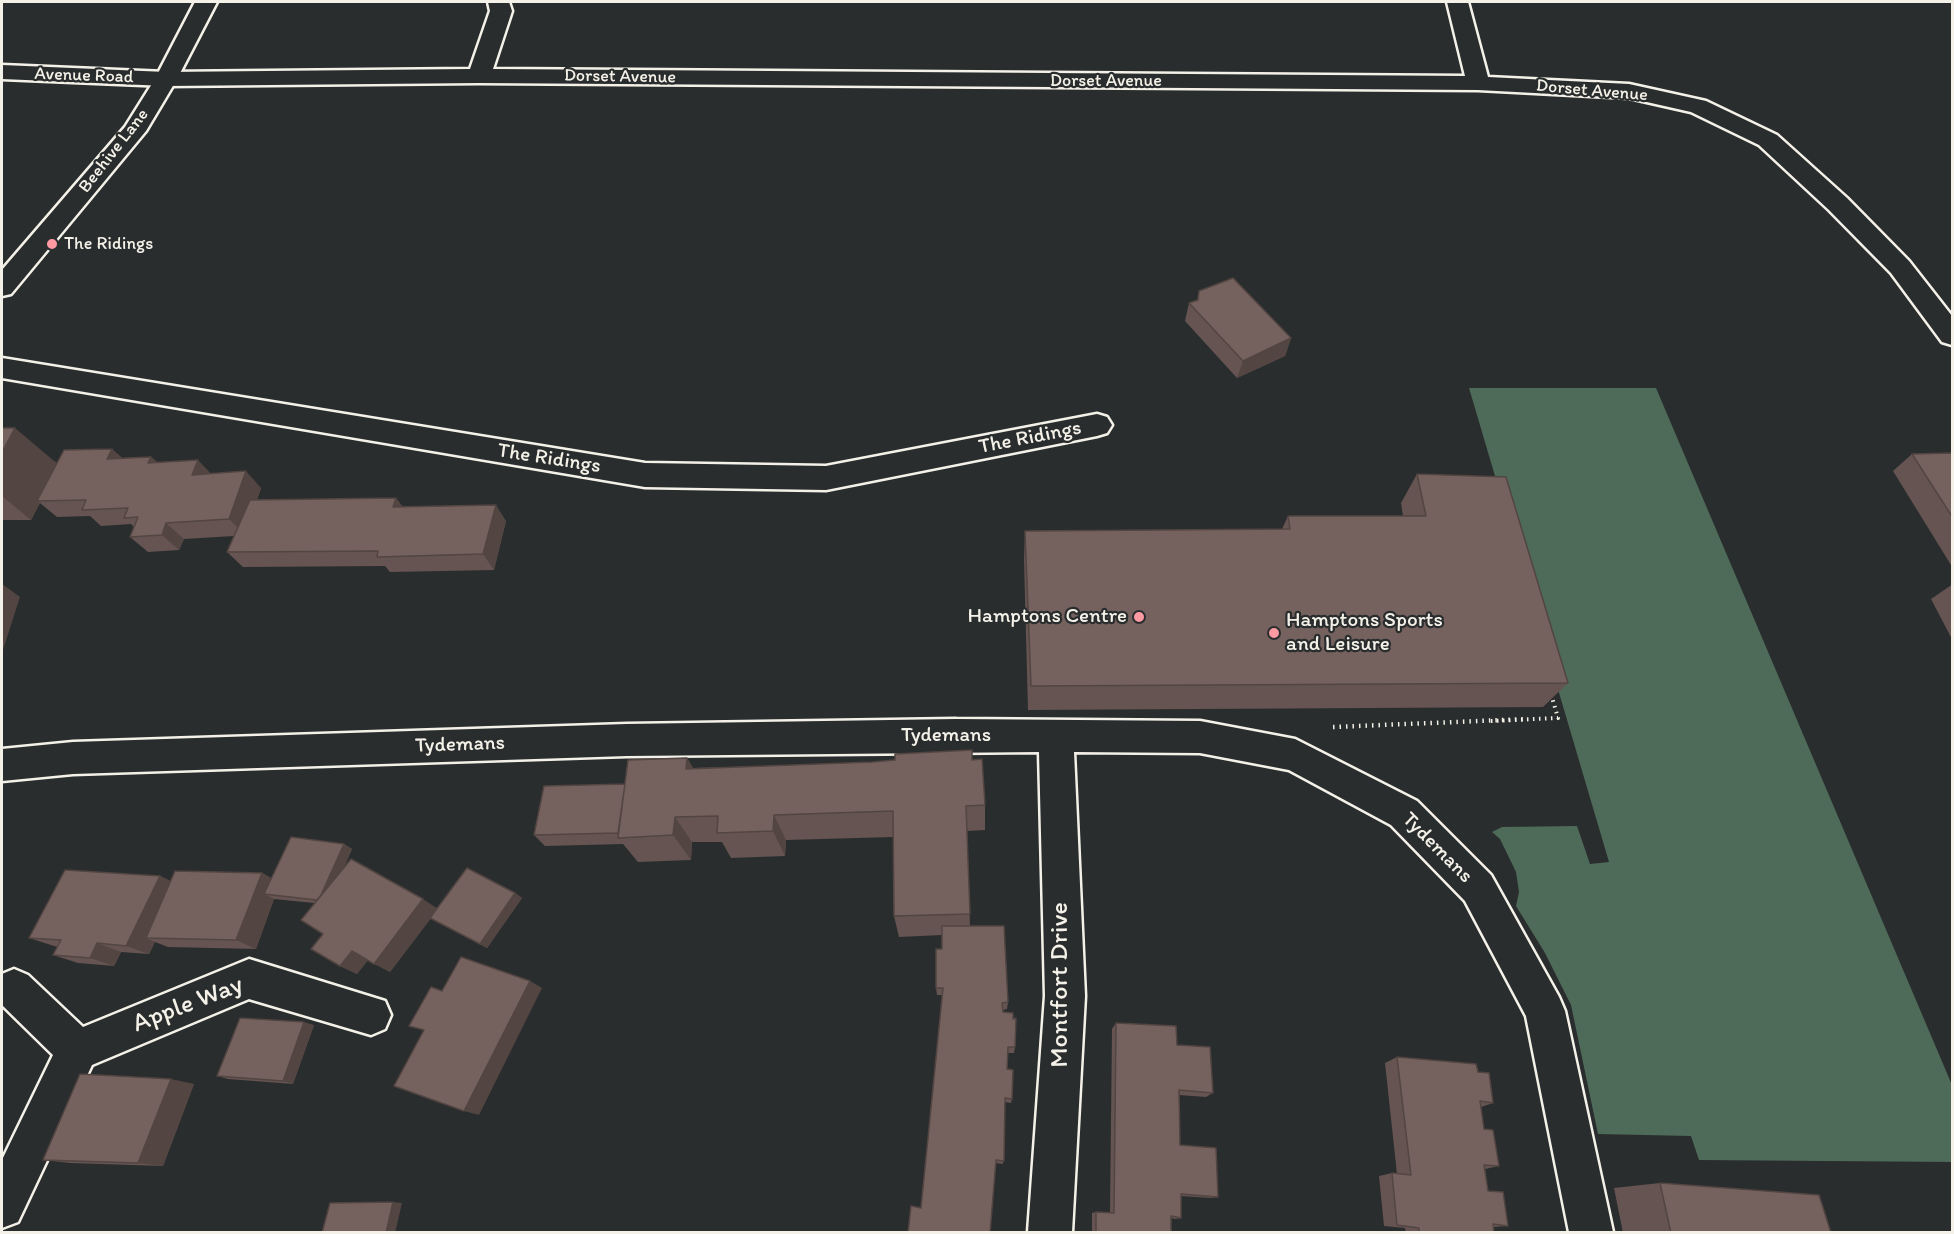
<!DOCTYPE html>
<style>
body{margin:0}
#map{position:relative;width:1954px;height:1234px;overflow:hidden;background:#2a2d2e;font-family:Itim,sans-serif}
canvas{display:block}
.frame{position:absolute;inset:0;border:3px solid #f4f1e8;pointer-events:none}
</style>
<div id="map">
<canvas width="1954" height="1234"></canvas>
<div class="frame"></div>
</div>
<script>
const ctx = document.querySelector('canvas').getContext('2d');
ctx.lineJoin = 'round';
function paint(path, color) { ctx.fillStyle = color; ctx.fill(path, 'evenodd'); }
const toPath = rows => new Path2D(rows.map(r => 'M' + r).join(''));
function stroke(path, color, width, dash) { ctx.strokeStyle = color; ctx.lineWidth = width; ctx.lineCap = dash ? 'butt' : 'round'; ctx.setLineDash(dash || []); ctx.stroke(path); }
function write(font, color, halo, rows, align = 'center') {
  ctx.font = font + ' Itim,sans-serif'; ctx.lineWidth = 4.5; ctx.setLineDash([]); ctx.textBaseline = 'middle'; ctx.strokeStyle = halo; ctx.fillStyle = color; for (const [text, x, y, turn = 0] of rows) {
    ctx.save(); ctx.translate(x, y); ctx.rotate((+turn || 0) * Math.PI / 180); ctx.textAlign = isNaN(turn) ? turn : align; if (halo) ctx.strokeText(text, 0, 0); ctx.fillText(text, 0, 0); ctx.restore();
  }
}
paint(toPath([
 [1469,388,1656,388,1952,1085,1952,1162,1699,1160,1691,1136,1598,1134,1571,1005,1545,953,1516,906,1519,892,1516,872,1500,839,1492,832,1502,827,1577,826,1590,864,1609,862]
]), '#4e6a59');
const street = toPath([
 [488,2,509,2,512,11,493,69,1465,76,1447,2,1468,2,1488,77,1629,84,1706,101,1777,135,1847,198,1909,261,1952,316,1952,345,1942,342,1891,273,1829,210,1759,145,1691,112,1629,98,1478,90,479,83,166,86,2,79,2,65,166,72,470,69,490,11,488,2],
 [2,358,645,463,826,466,1097,414,1107,417,1112,425,1107,433,1097,436,826,490,645,487,2,378,2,358],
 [956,719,1200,721,1295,739,1417,801,1491,875,1559,997,1565,1011,1613,1232,1569,1232,1526,1016,1465,901,1391,825,1289,770,1200,753,1074,752,1085,996,1072,1232,1028,1232,1045,996,1039,752,627,756,73,774,2,781,2,749,73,742,627,724,956,719],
 [249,959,385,1001,391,1015,385,1029,371,1035,249,999,92,1065,18,1222,2,1228,2,1160,53,1055,2,1005,2,974,14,969,28,975,83,1027,249,959]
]);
const secondary = toPath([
 [195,2,217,2,177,79,146,131,11,294,2,296,2,270,125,127,155,79,195,2]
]);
stroke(street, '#f4f1e8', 5);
stroke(secondary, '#f4f1e8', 5);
stroke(toPath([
 [1491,721,1558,718,1551,694]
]), '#f4f1e8', 4, [1.5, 4.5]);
stroke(toPath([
 [1333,727,1528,719]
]), '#f4f1e8', 4.5, [1.5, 5]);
paint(street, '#2a2d2e');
paint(secondary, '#2a2d2e');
paint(toPath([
 [1199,291,1291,338,1285,356,1237,378,1185,321,1189,303,1197,300],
 [2,428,57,463,112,449,122,458,151,457,157,462,211,474,261,488,257,500,396,498,402,506,506,521,494,570,390,572,385,566,243,567,227,552,234,536,184,539,179,550,148,552,130,537,134,527,131,524,101,526,90,516,57,517,40,503,31,520,2,520],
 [1953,453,1953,565,1951,565,1893,471,1912,454],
 [1417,474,1568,683,1543,707,1028,710,1024,559,1025,531,1282,529,1288,516,1403,516,1401,503],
 [1953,584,1953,641,1931,599],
 [687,758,693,768,972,760,985,805,985,830,967,831,970,926,1008,1002,1007,1009,1003,1010,1003,1012,1015,1047,1014,1053,1008,1053,1007,1069,1012,1099,1011,1103,1005,1102,1003,1164,996,1163,921,1208,942,995,937,995,936,988,942,949,942,935,899,937,894,916,893,837,786,840,785,856,731,858,722,842,692,842,691,860,638,862,623,844,545,846,534,835,625,784],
 [344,844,352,849,344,867,437,908,515,893,522,898,487,948,431,918,390,972,368,960,357,974,340,966,323,934,314,903,274,899,256,949,168,947,155,942,149,954,121,952,114,966,78,963,53,955,58,947,54,946,29,938,160,876,170,881,262,873,271,878],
 [1116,1023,1177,1045,1213,1093,1206,1097,1179,1095,1180,1145,1218,1197,1211,1198,1181,1196,1181,1218,1175,1219,1171,1218,1171,1233,1092,1233,1092,1213,1096,1212,1110,1213,1112,1029],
 [314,1025,293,1084,228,1079,217,1076],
 [1397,1057,1478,1072,1493,1103,1481,1107,1484,1129,1499,1166,1485,1169,1488,1191,1508,1226,1494,1227,1494,1233,1406,1233,1405,1228,1384,1226,1379,1176,1392,1173,1397,1174,1385,1063],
 [194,1084,163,1166,70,1163,43,1160],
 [1660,1183,1831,1233,1623,1233,1614,1188]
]), '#655452');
paint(toPath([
 [1291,338,1285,356,1237,378,1243,361],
 [15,428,60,466,37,501,40,503,31,520,2,496,2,452],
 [112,449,130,465,107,459],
 [151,457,168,473,148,463],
 [198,460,214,477,192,475],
 [246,471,261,488,245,535,229,519],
 [396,498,408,514,393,507],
 [496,505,506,521,494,570,483,554],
 [166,523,184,539,179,550,162,535],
 [2,584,20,597,2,653],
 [687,758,703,785,686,769],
 [774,815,786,840,785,856,773,831],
 [675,817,692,842,691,860,673,835],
 [344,844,352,849,328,905,319,900],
 [262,873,280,883,264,894,274,899,256,949,236,940],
 [160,876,181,886,146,938,155,942,149,954,126,946],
 [515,893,522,898,487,948,480,944],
 [423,899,438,909,390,972,374,964],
 [97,943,121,952,114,966,90,958],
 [352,951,369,959,357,974,340,966],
 [530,981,542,988,479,1115,464,1111],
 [304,1022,314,1025,293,1084,283,1081],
 [171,1079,194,1084,163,1166,138,1163],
 [393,1202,402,1203,395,1233,386,1233]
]), '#524542');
const building = toPath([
 [1233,278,1291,338,1243,361,1189,303,1198,300,1199,291,1233,278],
 [2,428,15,428,2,452,2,428],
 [112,449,107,459,151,457,148,463,198,460,192,475,246,471,229,519,166,523,162,535,130,537,138,517,124,518,128,508,82,510,86,500,37,501,64,450,112,449],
 [1953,453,1953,518,1912,454,1953,453],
 [1417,474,1506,477,1568,683,1031,686,1025,531,1290,529,1288,516,1426,516,1417,474],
 [396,498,393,507,496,505,483,554,377,557,378,551,227,552,250,500,396,498],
 [972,750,972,760,982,759,985,805,966,806,970,914,894,916,893,811,774,815,773,831,717,833,718,816,675,817,673,835,618,838,628,760,687,758,686,769,872,762,895,760,895,754,972,750],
 [625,784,618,833,534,835,544,786,625,784],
 [291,837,344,844,321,895,317,900,264,894,291,837],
 [351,859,423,899,374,964,352,951,340,966,311,949,323,934,301,920,351,859],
 [467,868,515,893,480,944,430,918,467,868],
 [65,870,160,876,126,946,97,943,90,958,53,955,61,940,29,938,65,870],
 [175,871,262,873,236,940,146,938,175,871],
 [942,926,1004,926,1008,1002,1002,1003,1003,1012,1013,1013,1013,1019,1016,1018,1015,1047,1008,1047,1007,1069,1013,1070,1012,1099,1005,1098,1004,1161,996,1160,990,1233,908,1233,911,1206,921,1208,943,988,936,988,936,949,942,949,942,926],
 [461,957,530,981,464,1111,394,1086,424,1030,409,1026,431,987,442,991,461,957],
 [240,1018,304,1022,283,1081,217,1076,240,1018],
 [1116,1023,1176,1026,1177,1045,1210,1047,1213,1093,1179,1090,1180,1145,1216,1148,1218,1197,1181,1194,1181,1218,1171,1216,1171,1233,1096,1233,1096,1212,1114,1213,1116,1023],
 [1397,1057,1476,1064,1478,1072,1489,1073,1493,1103,1480,1101,1484,1129,1493,1130,1499,1166,1484,1165,1488,1191,1503,1192,1508,1226,1493,1224,1494,1233,1419,1233,1419,1228,1397,1225,1392,1173,1411,1175,1397,1057],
 [80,1074,171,1079,138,1163,43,1160,80,1074],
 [1660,1183,1819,1195,1831,1233,1671,1233,1660,1183],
 [393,1202,386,1233,322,1233,330,1203,393,1202]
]);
paint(building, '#75625f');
stroke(building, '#524542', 1.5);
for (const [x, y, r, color] of [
 [52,244,6,"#ff9aa2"],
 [1139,617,6,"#ff9aa2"],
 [1274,633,6,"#ff9aa2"]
]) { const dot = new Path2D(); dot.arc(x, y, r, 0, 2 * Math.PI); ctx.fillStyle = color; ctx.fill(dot); stroke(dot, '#2a2d2e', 2); }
write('18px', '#f4f1e8', '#2a2d2e', [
 ["Avenue Road",84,76,2],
 ["Dorset Avenue",620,77,1],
 ["Dorset Avenue",1106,81],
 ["Dorset Avenue",1592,91,5],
 ["Beehive Lane",114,151,-52]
]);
write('18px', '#f4f1e8', '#2a2d2e', [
 ["The Ridings",64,244]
], 'left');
write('21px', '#f4f1e8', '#2a2d2e', [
 ["The Ridings",1030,438,-11],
 ["The Ridings",549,459,9],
 ["Tydemans",946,736],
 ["Tydemans",460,745,-2],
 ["Tydemans",1437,848,45]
]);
write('21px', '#f4f1e8', '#2a2d2e', [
 ["Hamptons Centre",1127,617],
 ["Hamptons Sports",1286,621,"left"],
 ["and Leisure",1286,645,"left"]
], 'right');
write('26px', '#f4f1e8', '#2a2d2e', [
 ["Montfort Drive",1060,985,-90],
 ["Apple Way",188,1005,-21]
]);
</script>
